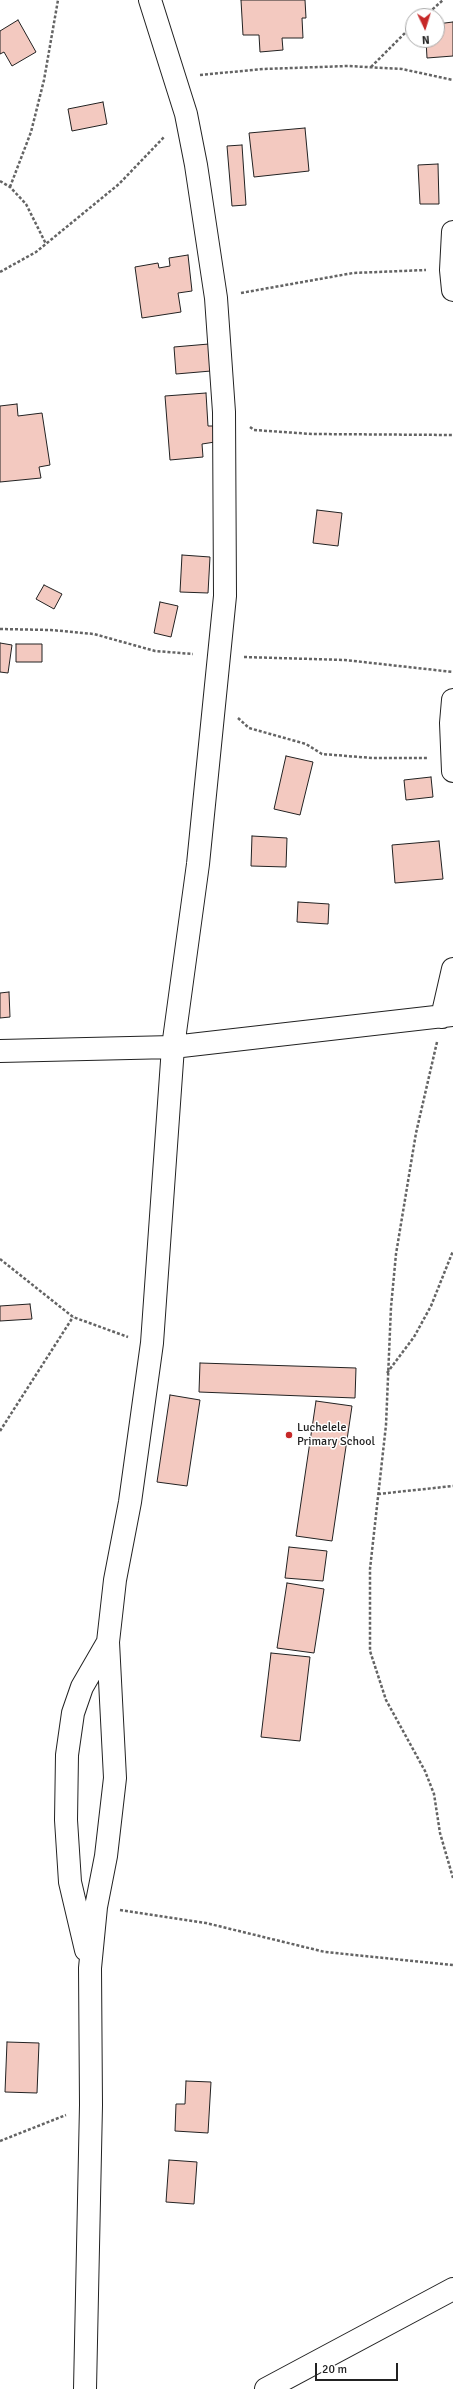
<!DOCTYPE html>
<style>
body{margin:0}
#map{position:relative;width:453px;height:2389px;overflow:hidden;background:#fff;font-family:Signika,sans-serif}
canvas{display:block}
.north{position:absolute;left:405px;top:8px;width:40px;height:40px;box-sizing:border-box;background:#fff;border:1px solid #a7a7a7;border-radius:50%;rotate:176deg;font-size:11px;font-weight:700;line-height:16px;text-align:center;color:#222}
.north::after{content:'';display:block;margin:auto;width:14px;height:18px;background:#c62828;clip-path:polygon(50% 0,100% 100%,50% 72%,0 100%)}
.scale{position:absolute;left:315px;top:2363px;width:83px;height:18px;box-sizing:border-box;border:2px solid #222;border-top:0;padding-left:5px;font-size:12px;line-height:14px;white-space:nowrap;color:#222;-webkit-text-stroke:3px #fff;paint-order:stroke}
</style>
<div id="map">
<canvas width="453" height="2389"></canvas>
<div class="north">N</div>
<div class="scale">20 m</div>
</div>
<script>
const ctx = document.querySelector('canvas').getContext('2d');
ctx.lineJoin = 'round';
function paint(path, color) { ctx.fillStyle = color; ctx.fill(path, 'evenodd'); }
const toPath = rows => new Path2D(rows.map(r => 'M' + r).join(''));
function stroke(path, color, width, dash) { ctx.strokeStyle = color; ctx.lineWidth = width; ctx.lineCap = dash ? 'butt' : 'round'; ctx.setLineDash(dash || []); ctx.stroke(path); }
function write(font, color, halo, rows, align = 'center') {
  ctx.font = font + ' Signika,sans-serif'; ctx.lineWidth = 3; ctx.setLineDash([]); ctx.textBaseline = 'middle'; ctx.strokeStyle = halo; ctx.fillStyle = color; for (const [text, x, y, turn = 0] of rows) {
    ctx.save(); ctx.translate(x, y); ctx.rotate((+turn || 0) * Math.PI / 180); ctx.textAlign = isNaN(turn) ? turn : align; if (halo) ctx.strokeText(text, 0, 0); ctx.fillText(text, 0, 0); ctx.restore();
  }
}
const building = toPath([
 [241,0,305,0,306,18,302,18,303,38,282,38,283,50,260,52,259,35,243,35,241,0],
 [18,20,36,52,12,66,4,52,0,54,0,31,18,20],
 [453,22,453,56,427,58,426,40,437,40,437,24,453,22],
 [103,102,107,124,72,131,68,109,103,102],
 [305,128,309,171,254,177,249,133,305,128],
 [242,145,246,205,232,206,227,146,242,145],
 [438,164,439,204,420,204,418,165,438,164],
 [188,255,192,291,178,293,181,312,142,318,135,267,158,263,159,268,170,266,169,258,188,255],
 [209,344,211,371,176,374,174,347,209,344],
 [206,393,208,426,213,426,215,442,202,444,203,457,170,460,165,396,206,393],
 [17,404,18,416,42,413,50,465,39,467,41,478,0,482,0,406,17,404],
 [317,510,342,513,338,546,313,543,317,510],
 [182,555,210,557,208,593,180,592,182,555],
 [44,585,62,594,54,609,36,599,44,585],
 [160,602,178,606,171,637,154,633,160,602],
 [0,643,12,645,8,673,0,672,0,643],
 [16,644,42,644,42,662,16,662,16,644],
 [286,756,313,762,300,815,274,809,286,756],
 [431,777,433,797,406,800,404,780,431,777],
 [252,836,287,838,286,867,251,866,252,836],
 [439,841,443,879,395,883,392,845,439,841],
 [298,902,329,904,328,924,297,922,298,902],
 [9,992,10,1017,0,1018,0,993,9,992],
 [30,1304,32,1319,0,1321,0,1306,30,1304],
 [200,1363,356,1368,355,1398,199,1392,200,1363],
 [170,1395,200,1400,187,1486,157,1482,170,1395],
 [316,1401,352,1406,332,1541,296,1536,316,1401],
 [289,1547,327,1551,323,1581,285,1578,289,1547],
 [287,1583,324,1589,314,1653,277,1648,287,1583],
 [271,1653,310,1657,300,1741,261,1737,271,1653],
 [7,2042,39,2043,37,2093,5,2092,7,2042],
 [186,2081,211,2082,208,2133,175,2131,176,2104,185,2104,186,2081],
 [169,2160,197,2162,194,2204,166,2202,169,2160]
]);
paint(building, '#f3c9c0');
stroke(building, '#222', 1);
const minor = toPath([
 [453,232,451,270,453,290],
 [453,700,451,723,453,771],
 [442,1017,453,969],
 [0,1051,173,1047,453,1015],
 [86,1950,70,1882,66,1820,67,1755,73,1713,82,1687,108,1642],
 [85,2389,91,2105,90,1968,96,1907,106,1856,115,1778,108,1642,115,1580,130,1502,152,1343,173,1047,198,864,225,596,224,412,216,298,196,165,186,114,150,0]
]);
const major = toPath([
 [266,2389,453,2289]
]);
stroke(minor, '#222', 24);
stroke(major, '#222', 24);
stroke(toPath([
 [425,16,443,0],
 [371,67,413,25],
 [200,75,263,69,348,66,402,69,453,80],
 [0,181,10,187,26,204,46,244],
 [10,187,31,132,44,80,58,0],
 [0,272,36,252,119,184,165,136],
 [241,293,353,273,426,270],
 [250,427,254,430,312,434,453,435],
 [0,629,51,630,94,634,155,651,193,654],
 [244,657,345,660,453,672],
 [238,718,249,728,306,744,322,754,372,758,428,758],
 [437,1042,416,1133,396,1254,391,1307,386,1425,370,1569,370,1651,386,1700,425,1771,434,1794,440,1833,453,1878],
 [0,1259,73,1317,128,1337],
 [387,1373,414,1337,431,1306,453,1251],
 [0,1431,73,1317],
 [378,1494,453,1486],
 [120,1910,206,1923,325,1952,453,1965],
 [0,2141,66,2115]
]), '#646464', 2.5, [3, 2]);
stroke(minor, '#fff', 22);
stroke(major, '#fff', 22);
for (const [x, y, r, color] of [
 [289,1435,4,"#c62828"]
]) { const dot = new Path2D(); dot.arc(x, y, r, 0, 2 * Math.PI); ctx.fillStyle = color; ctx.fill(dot); stroke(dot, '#fff', 1.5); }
write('12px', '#222', '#fff', [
 ["Luchelele",297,1428],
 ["Primary School",297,1442]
], 'left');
</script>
